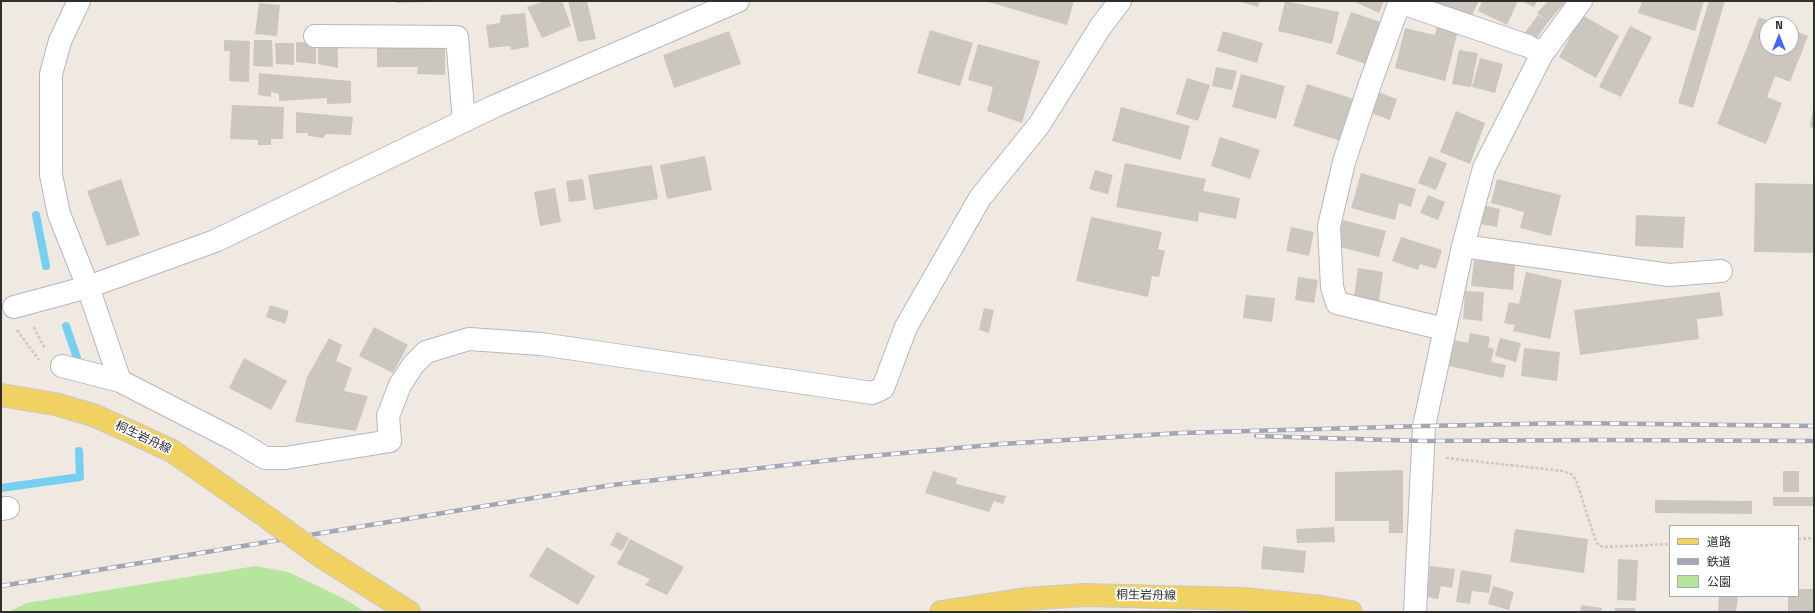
<!DOCTYPE html>
<meta charset="utf-8">
<style>
body{margin:0}
#map{position:relative;width:1815px;height:613px;overflow:hidden;background:#efe9e1;font-family:"Titillium Web","Noto Sans JP",sans-serif}
canvas{display:block}
.frame{position:absolute;inset:0;border:2px solid #2e2e2e;pointer-events:none}
.legend{position:absolute;left:1669px;top:525px;width:130px;height:72px;box-sizing:border-box;background:#fff;border:1px solid #ababab;margin:0;padding:5px 7px;list-style:none;font-size:12px;color:#2e2e2e}
.legend li{display:flex;align-items:center;gap:8px;height:20px}
.legend b{width:20px;border:1px solid #ababab}
.north{position:absolute;left:1759px;top:16px;width:40px;height:40px;box-sizing:border-box;background:#fff;border:1px solid #ababab;border-radius:50%;rotate:0deg;font-size:11px;font-weight:700;line-height:16px;text-align:center;color:#2e2e2e}
.north::after{content:'';display:block;margin:auto;width:14px;height:18px;background:#4264fb;clip-path:polygon(50% 0,100% 100%,50% 72%,0 100%)}
</style>
<div id="map">
<canvas width="1815" height="613"></canvas>
<div class="frame"></div>
<ul class="legend">
<li><b style="height:5px;background:#f2d163"></b>道路</li>
<li><b style="height:5px;background:#a3a6b8"></b>鉄道</li>
<li><b style="height:11px;background:#b6e59e"></b>公園</li>
</ul>
<div class="north">N</div>
</div>
<script>
const ctx = document.querySelector('canvas').getContext('2d');
ctx.lineJoin = 'round';
function paint(path, color) { ctx.fillStyle = color; ctx.fill(path, 'evenodd'); }
const toPath = rows => new Path2D(rows.map(r => 'M' + r).join(''));
function stroke(path, color, width, dash) { ctx.strokeStyle = color; ctx.lineWidth = width; ctx.lineCap = dash ? 'butt' : 'round'; ctx.setLineDash(dash || []); ctx.stroke(path); }
function write(font, color, halo, rows, align = 'center') {
  ctx.font = font + ' "Titillium Web","Noto Sans JP",sans-serif'; ctx.lineWidth = 3.5; ctx.setLineDash([]); ctx.textBaseline = 'middle'; ctx.strokeStyle = halo; ctx.fillStyle = color; for (const [text, x, y, turn = 0] of rows) {
    ctx.save(); ctx.translate(x, y); ctx.rotate((+turn || 0) * Math.PI / 180); ctx.textAlign = isNaN(turn) ? turn : align; if (halo) ctx.strokeText(text, 0, 0); ctx.fillText(text, 0, 0); ctx.restore();
  }
}
paint(toPath([
 [256,566,288,572,343,598,365,612,8,612,27,603]
]), '#b6e59e');
stroke(toPath([
 [36,215,46,266],
 [66,326,77,358],
 [1,488,80,477,79,451]
]), '#75cff0', 8);
paint(toPath([
 [397,1,428,1,428,2,397,3],
 [544,1,562,1,571,26,542,38,527,7],
 [568,1,587,1,596,39,578,42],
 [985,1,1074,1,1067,25],
 [1237,1,1260,1,1258,7],
 [1285,1,1339,12,1332,44,1278,31],
 [1353,1,1384,1,1379,13],
 [1432,1,1479,1,1470,19],
 [1482,1,1518,1,1507,25,1478,11],
 [1521,1,1537,1,1534,7],
 [1548,1,1566,1,1548,22,1534,42,1524,34,1538,15,1546,20,1537,13],
 [1642,1,1704,1,1695,31,1638,13],
 [1709,1,1725,1,1693,108,1678,103],
 [259,3,280,5,277,36,255,34],
 [1351,12,1384,23,1369,65,1336,54],
 [525,13,529,47,511,50,510,46,489,48,486,25,500,23,501,15],
 [1582,15,1619,36,1596,78,1559,57],
 [1759,17,1777,24,1767,24,1767,48,1791,48,1791,29,1808,36,1790,82,1775,76,1767,97,1782,103,1766,144,1717,124],
 [1437,25,1458,31,1445,81,1395,68,1405,28,1435,35],
 [1630,26,1652,37,1621,97,1599,87],
 [930,30,973,43,960,86,917,73],
 [729,31,741,64,674,88,663,55],
 [1223,31,1263,43,1257,63,1217,51],
 [224,40,250,41,249,82,229,81,230,51,224,51],
 [254,40,272,40,273,67,253,66],
 [296,42,316,43,316,64,296,62],
 [275,43,294,43,294,65,276,64],
 [318,43,338,45,338,68,318,64],
 [377,43,445,44,445,75,417,74,418,67,377,67],
 [978,44,1040,61,1022,123,987,111,993,87,968,80],
 [1459,50,1478,53,1471,87,1452,84],
 [1480,58,1503,64,1495,93,1472,87],
 [1216,67,1237,71,1232,90,1212,86],
 [259,73,351,81,351,103,327,104,327,98,279,101,279,94,271,92,271,97,258,95],
 [1241,74,1285,86,1276,119,1232,107],
 [1187,78,1210,85,1198,121,1176,114],
 [1307,84,1357,100,1344,142,1293,126],
 [1378,92,1397,99,1390,120,1371,113],
 [232,105,284,107,283,139,271,139,271,145,258,145,258,140,230,139],
 [1121,107,1190,126,1181,160,1112,141],
 [1813,109,1814,109,1814,128,1810,127],
 [1456,111,1485,123,1470,164,1440,152],
 [296,112,353,117,351,135,325,134,324,138,308,136,308,133,296,133],
 [1220,137,1260,150,1250,179,1211,166],
 [705,156,712,190,667,199,660,165],
 [1429,156,1447,163,1436,190,1418,183],
 [1125,163,1206,179,1203,191,1240,198,1236,219,1199,212,1198,222,1116,207],
 [652,165,658,199,594,210,588,175],
 [1095,170,1113,175,1108,194,1089,189],
 [1361,173,1416,189,1411,207,1399,203,1395,220,1351,208],
 [121,179,140,235,107,246,87,191],
 [583,179,586,200,569,202,566,181],
 [1497,179,1561,195,1551,236,1520,228,1524,212,1491,203],
 [1755,183,1814,184,1814,253,1754,252],
 [555,188,561,222,540,226,534,192],
 [1428,195,1445,202,1438,220,1420,213],
 [1483,205,1500,209,1497,227,1480,224],
 [1636,215,1685,217,1683,248,1635,246],
 [1091,217,1162,232,1158,249,1165,251,1159,277,1152,276,1148,297,1076,281],
 [1343,220,1386,231,1379,257,1336,246],
 [1291,227,1314,232,1309,256,1286,251],
 [1401,237,1442,250,1436,269,1420,264,1418,270,1392,261],
 [1474,260,1515,265,1513,290,1471,286],
 [1358,268,1383,272,1379,301,1354,298],
 [1526,272,1562,280,1550,339,1513,331,1515,325,1504,323,1509,302,1519,304],
 [1298,277,1318,280,1314,303,1295,300],
 [1465,291,1484,292,1482,321,1463,319],
 [1720,292,1723,316,1697,319,1699,339,1580,355,1574,310],
 [1246,295,1275,298,1272,322,1243,318],
 [270,305,289,311,285,324,266,317],
 [984,308,994,310,989,333,979,330],
 [374,327,408,345,393,373,359,356],
 [1470,333,1490,337,1488,347,1494,349,1491,362,1506,365,1503,378,1449,366,1454,340,1468,343],
 [329,338,342,345,336,361,352,368,344,391,368,396,356,431,295,422,307,377],
 [1500,338,1521,343,1516,362,1495,356],
 [1524,348,1560,352,1557,381,1521,376],
 [244,358,287,381,271,410,229,388],
 [1403,470,1403,533,1389,533,1389,521,1335,521,1335,472],
 [933,471,957,478,956,484,1006,496,1003,504,994,501,989,512,925,493],
 [1783,471,1799,471,1799,492,1783,492],
 [1773,497,1814,497,1814,506,1773,506],
 [1655,500,1752,501,1752,514,1655,513],
 [1334,527,1335,542,1297,543,1296,529],
 [1515,529,1588,539,1584,573,1510,562],
 [617,532,629,538,622,551,610,545],
 [630,539,684,567,667,595,645,585,650,579,617,564],
 [1263,546,1306,551,1304,573,1261,569],
 [547,547,595,576,578,605,529,576],
 [1618,559,1638,560,1636,601,1617,600],
 [1430,566,1455,569,1452,588,1441,586,1438,599,1426,597],
 [1461,570,1492,575,1489,593,1472,591,1470,604,1456,602],
 [1493,586,1514,592,1509,610,1488,604],
 [1798,589,1814,589,1814,612,1788,612,1788,596,1798,596],
 [1719,596,1738,596,1736,612,1718,612],
 [1581,605,1602,608,1601,612,1580,612],
 [1615,608,1635,608,1635,612,1615,612]
]), '#cbc7bf');
const minor = toPath([
 [79,1,60,41,51,74,51,175,59,214,88,287,120,381,237,441,265,458,285,458,390,441,388,416,400,385,413,365,426,352,469,339,541,344,872,393,883,388,906,327,980,198,1039,125,1101,26,1120,1],
 [1400,1,1370,84,1344,162,1329,226,1332,287,1337,303,1444,329],
 [1399,2,1528,46,1542,54],
 [315,36,457,37,464,121],
 [1463,246,1669,275,1721,271],
 [14,307,88,287,215,241,495,106,738,1],
 [62,366,120,381],
 [1,509,8,508],
 [1415,612,1424,426,1463,246,1484,168,1542,54,1581,1]
]);
const major = toPath([
 [1,395,55,404,93,415,129,431,172,451,268,518],
 [319,555,409,612],
 [941,612,1026,599,1084,595,1244,599,1322,607,1351,612]
]);
stroke(minor, '#b4b7c1', 24);
stroke(major, '#c9c9c9', 24);
stroke(toPath([
 [34,327,45,349],
 [17,330,39,360],
 [1446,458,1563,471,1571,474,1576,480,1596,542,1600,546,1605,547,1670,544],
 [1798,539,1814,538]
]), '#c9c9c9', 2.5, [3, 2]);
stroke(minor, '#fff', 22);
stroke(major, '#f2d163', 22);
const rail = toPath([
 [1256,436,1424,441,1599,440,1814,441],
 [1,586,612,485,849,458,1001,444,1180,433,1424,426,1572,423,1814,426]
]);
stroke(rail, '#a3a6b8', 4.5);
stroke(rail, '#fff', 3, [9]);
const majorBridge = toPath([
 [268,518,319,555]
]);
stroke(majorBridge, '#c9c9c9', 24, []);
stroke(majorBridge, '#f2d163', 22);
write('12px', '#2e2e2e', '#fff', [
 ["桐生岩舟線",143,438,25],
 ["桐生岩舟線",1146,596,1]
]);
</script>
